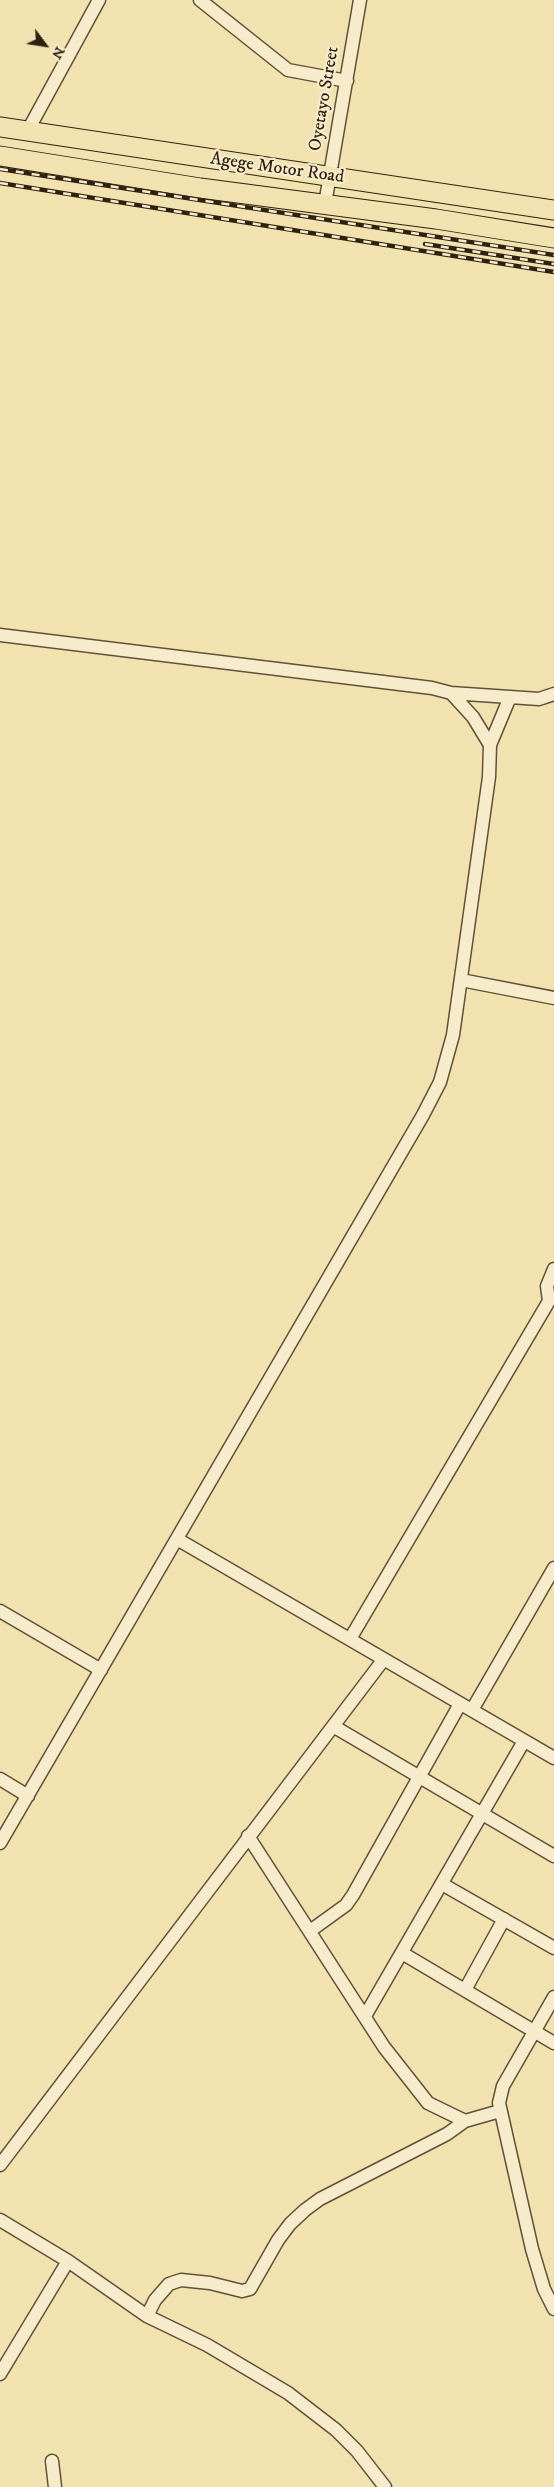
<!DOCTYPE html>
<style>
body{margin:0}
#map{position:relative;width:554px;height:2487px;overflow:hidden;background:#f1e2af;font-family:"IM FELL DW Pica",serif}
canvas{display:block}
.north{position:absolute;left:20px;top:20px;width:50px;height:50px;-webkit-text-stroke:4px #f6eccb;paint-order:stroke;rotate:121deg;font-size:14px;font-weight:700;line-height:20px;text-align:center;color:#2f2110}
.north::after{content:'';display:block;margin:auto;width:18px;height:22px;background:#2f2110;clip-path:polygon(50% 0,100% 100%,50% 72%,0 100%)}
</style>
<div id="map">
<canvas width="554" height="2487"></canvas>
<div class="north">N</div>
</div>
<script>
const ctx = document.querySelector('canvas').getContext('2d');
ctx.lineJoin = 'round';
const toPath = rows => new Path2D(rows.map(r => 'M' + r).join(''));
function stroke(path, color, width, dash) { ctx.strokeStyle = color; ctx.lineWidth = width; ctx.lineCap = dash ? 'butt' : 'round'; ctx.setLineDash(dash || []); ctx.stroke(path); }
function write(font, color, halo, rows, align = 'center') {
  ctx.font = font + ' "IM FELL DW Pica",serif'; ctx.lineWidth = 4.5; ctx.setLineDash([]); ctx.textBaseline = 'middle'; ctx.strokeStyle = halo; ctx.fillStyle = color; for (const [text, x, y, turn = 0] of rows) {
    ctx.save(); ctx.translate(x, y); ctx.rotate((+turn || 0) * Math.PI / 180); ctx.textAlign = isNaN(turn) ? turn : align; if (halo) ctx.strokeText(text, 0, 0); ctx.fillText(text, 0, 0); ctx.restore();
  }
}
const minor = toPath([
 [200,0,288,70,347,81],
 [27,132,99,0],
 [325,204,360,0],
 [0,635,432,688,451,693,473,717,490,745,489,777,453,1035,440,1082,423,1115,0,1843],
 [451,693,539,699,554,694],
 [490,745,510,697],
 [461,980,554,998],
 [177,1539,554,1758],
 [0,1611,101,1670],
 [350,1639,549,1301,547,1286,554,1269],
 [472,1710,554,1568],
 [333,1726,554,1856],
 [0,1779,28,1796],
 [248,1836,384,2047,428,2103,465,2121,500,2111],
 [442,1884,554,1948],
 [310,1931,346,1905,353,1895,460,1704],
 [402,1953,554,2043],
 [465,1990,504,1919],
 [554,1997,503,2086,499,2103,532,2249,544,2289,554,2309],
 [365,2016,524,1741],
 [0,2165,384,1659],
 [0,2220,68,2261,147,2316,207,2345,288,2393,336,2430,357,2451,385,2487],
 [147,2316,155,2300,169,2284,181,2280,210,2283,242,2291,250,2289,278,2240,290,2224,305,2210,320,2199,447,2134,465,2121],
 [0,2374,68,2261],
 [52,2461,55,2487]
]);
const highway = toPath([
 [0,127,554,210],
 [0,156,200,188,436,219,554,238]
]);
stroke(minor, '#605138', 15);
stroke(highway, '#2f2110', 21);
stroke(minor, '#f6eccb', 12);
stroke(highway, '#f1e2af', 19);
const rail = toPath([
 [0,169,554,255],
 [0,183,554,272],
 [425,244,554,264]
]);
stroke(rail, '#2f2110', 4.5);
stroke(rail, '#f6eccb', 2.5, [8]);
write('18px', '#2f2110', '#f6eccb', [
 ["Oyetayo Street",325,99,-80],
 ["Agege Motor Road",277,169,8]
]);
</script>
